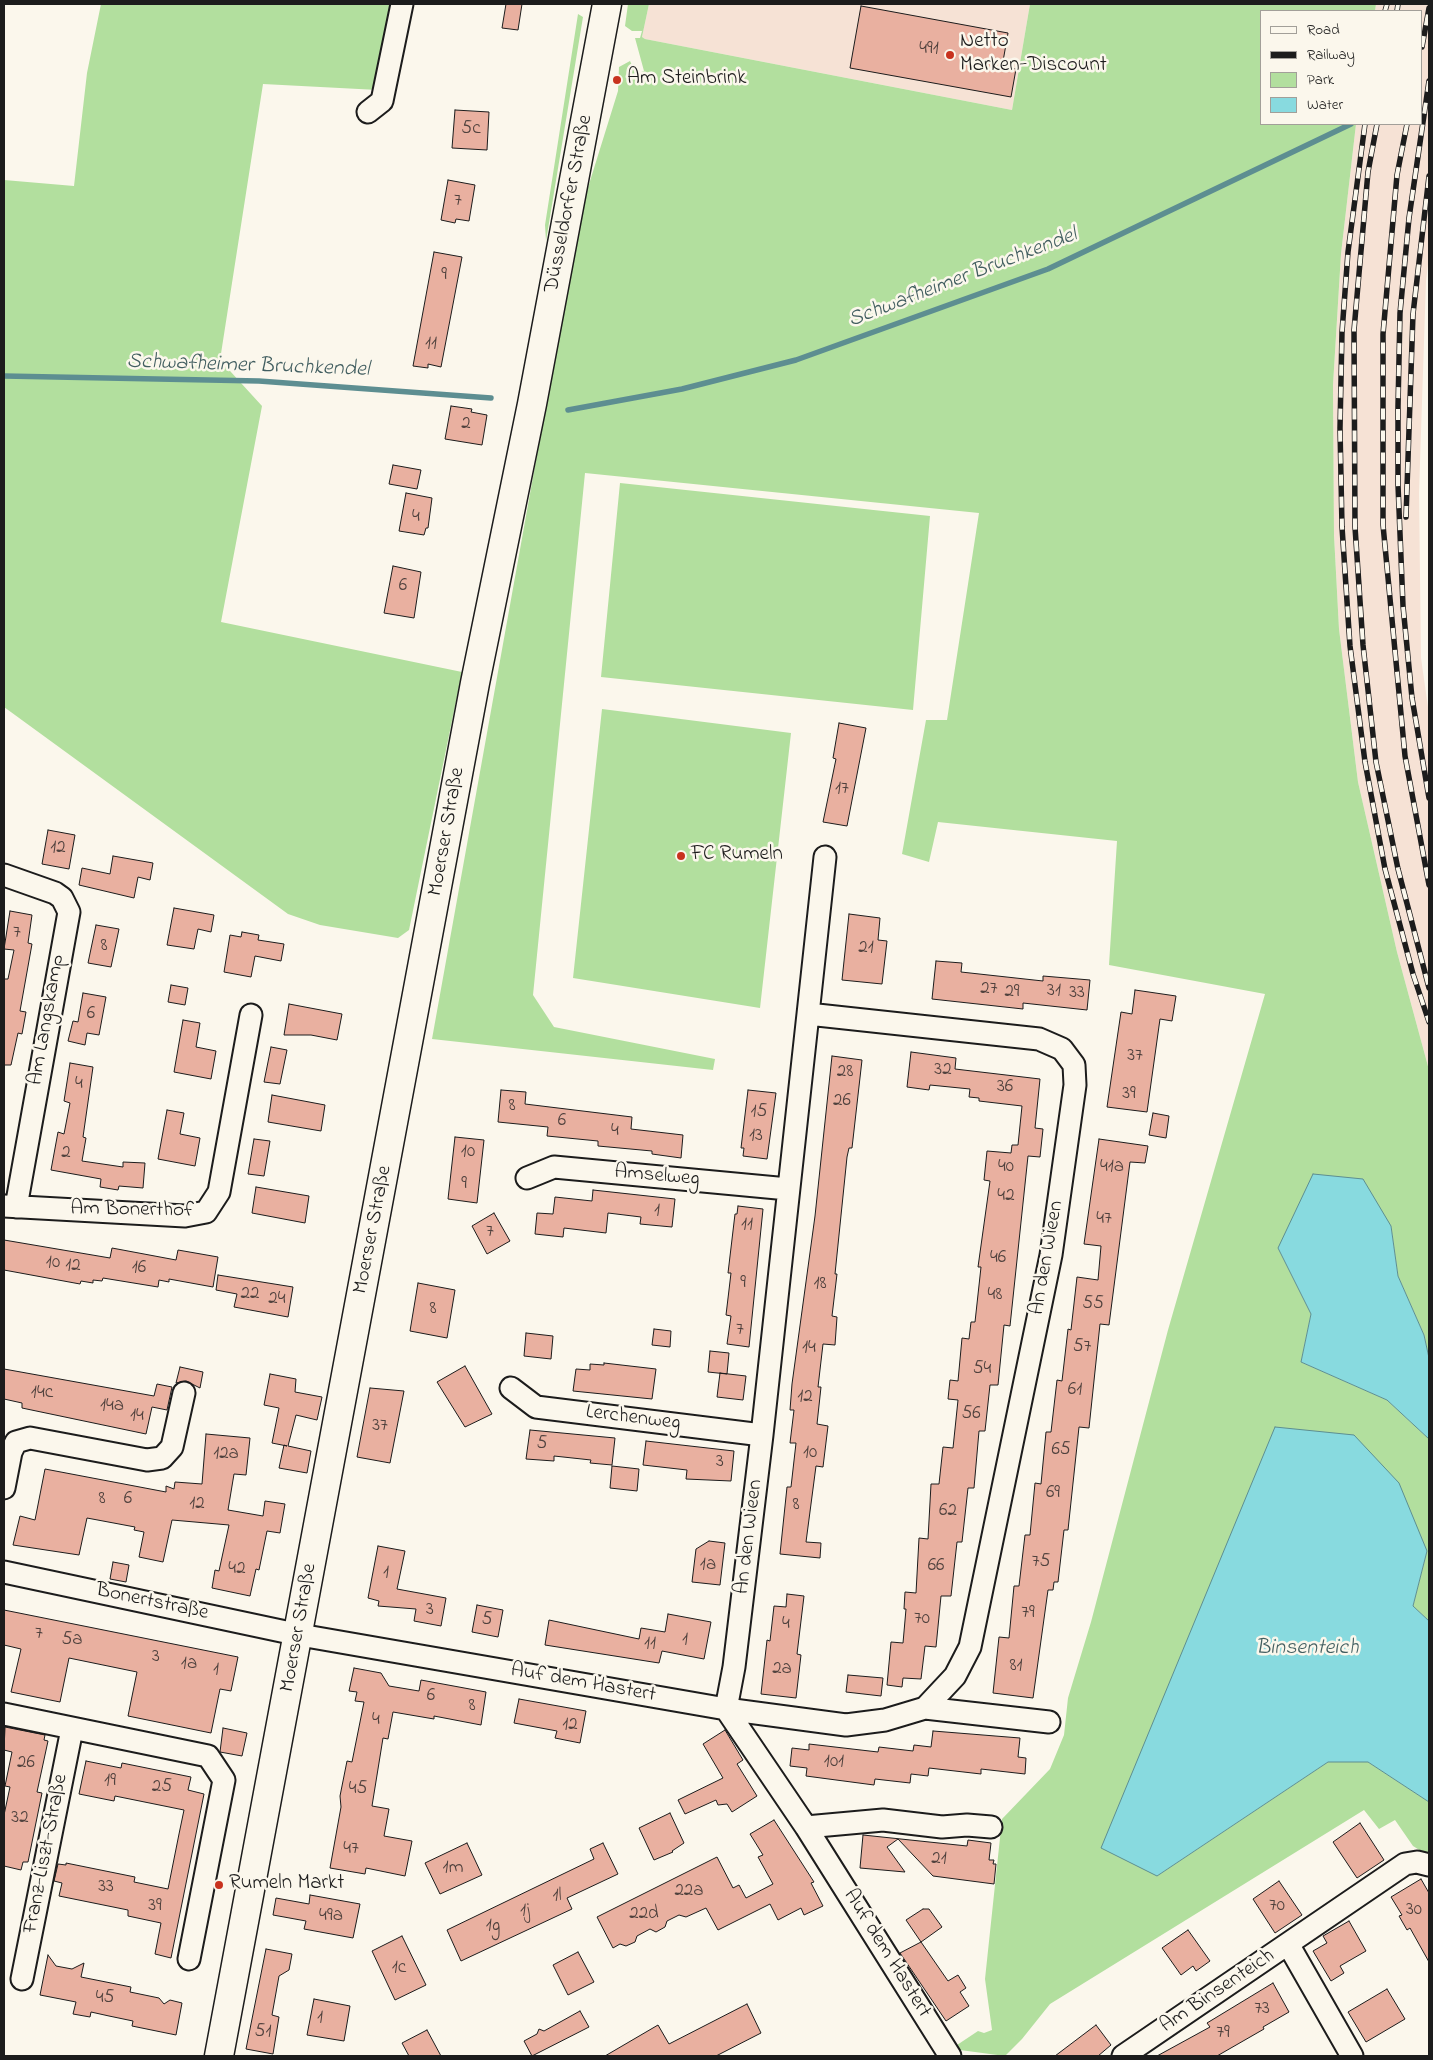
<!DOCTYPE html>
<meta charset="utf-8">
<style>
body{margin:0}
#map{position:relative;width:1433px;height:2060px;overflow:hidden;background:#fbf7ec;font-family:"Indie Flower",sans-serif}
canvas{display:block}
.frame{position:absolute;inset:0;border:5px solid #1c1c1c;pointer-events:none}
.legend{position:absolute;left:1260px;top:10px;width:162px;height:115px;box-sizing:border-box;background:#fbf7ec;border:1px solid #a29f99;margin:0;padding:6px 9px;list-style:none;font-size:15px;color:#1c1c1c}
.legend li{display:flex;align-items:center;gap:10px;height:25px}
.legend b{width:25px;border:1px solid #a29f99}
</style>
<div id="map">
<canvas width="1433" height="2060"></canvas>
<div class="frame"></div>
<ul class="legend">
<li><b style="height:6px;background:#fbf7ec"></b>Road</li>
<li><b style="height:6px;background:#1c1c1c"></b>Railway</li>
<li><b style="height:14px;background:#b2df9e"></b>Park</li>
<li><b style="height:14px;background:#88dadf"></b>Water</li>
</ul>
</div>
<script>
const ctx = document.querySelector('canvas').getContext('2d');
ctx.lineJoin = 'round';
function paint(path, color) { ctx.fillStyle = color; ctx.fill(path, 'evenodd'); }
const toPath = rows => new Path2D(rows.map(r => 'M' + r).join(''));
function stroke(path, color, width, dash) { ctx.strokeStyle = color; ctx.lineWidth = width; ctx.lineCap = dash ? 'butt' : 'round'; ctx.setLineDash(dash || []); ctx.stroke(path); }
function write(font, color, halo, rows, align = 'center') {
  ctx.font = font + ' "Indie Flower",sans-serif'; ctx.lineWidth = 5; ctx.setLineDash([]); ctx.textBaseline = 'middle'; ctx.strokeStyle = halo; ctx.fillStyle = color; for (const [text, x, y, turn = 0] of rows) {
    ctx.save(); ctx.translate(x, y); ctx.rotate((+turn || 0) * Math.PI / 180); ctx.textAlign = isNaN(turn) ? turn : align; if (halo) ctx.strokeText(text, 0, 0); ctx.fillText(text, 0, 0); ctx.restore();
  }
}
paint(toPath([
 [649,4,1030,4,1012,110,645,39,642,37],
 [1376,4,1429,4,1429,256,1426,281,1419,493,1421,658,1429,714,1429,1070,1397,952,1358,782,1339,629,1334,534,1333,385,1341,254,1356,124,1422,124,1422,11,1375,11]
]), '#f6e2d5');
paint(toPath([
 [101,4,395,4,378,90,263,84,220,360,262,406,221,622,462,672,409,930,398,938,320,925,288,914,4,707,4,180,74,186,87,73],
 [628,4,649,4,642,37,645,39,1012,110,1030,4,1376,4,1375,11,1262,11,1262,124,1356,124,1341,254,1333,385,1334,535,1339,629,1358,782,1397,952,1429,1070,1429,1358,1424,1335,1398,1276,1391,1226,1278,1248,1311,1314,1301,1362,1387,1400,1429,1439,1429,1621,1413,1606,1427,1551,1157,1876,1328,1762,1368,1762,1429,1802,1429,1856,1413,1846,1395,1820,1379,1829,1364,1810,1050,2004,1022,2039,1005,2056,960,2050,957,2045,978,2031,984,2033,992,2030,985,1979,1002,1819,1050,1769,1064,1735,1068,1698,1091,1622,1168,1330,1265,994,1109,965,1117,841,938,822,929,862,902,854,926,720,947,720,979,513,585,473,533,995,554,1027,715,1059,713,1070,432,1039,581,210,618,91,619,67,630,61,636,74,644,71,635,38,640,38,642,31,632,31,625,26],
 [578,14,583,17,546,241,545,225],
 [620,483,930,516,913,710,601,677],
 [602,709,791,733,760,1008,573,978]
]), '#b2df9e');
const water = toPath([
 [1313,1174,1363,1179,1391,1226,1398,1276,1424,1335,1429,1358,1429,1439,1387,1400,1301,1362,1311,1314,1278,1248,1313,1174],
 [1275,1427,1354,1435,1399,1483,1427,1551,1413,1606,1429,1621,1429,1802,1368,1762,1328,1762,1157,1876,1101,1848,1275,1427]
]);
paint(water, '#88dadf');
stroke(water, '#5d8e91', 1);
stroke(toPath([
 [4,376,259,381,491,398],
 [568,410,682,389,796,360,1048,269,1351,124]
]), '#5d8e91', 5.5);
const building = toPath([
 [506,4,522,4,518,30,502,28,506,4],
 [861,6,1008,33,1002,67,1016,69,1011,97,850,68,861,6],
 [455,110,489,112,487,150,452,148,455,110],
 [448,180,475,185,469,221,456,219,455,223,441,220,448,180],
 [434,252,462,257,441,367,428,364,428,368,413,366,434,252],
 [451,406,472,409,471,412,487,415,482,445,445,439,451,406],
 [393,465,421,470,417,489,389,484,393,465],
 [406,493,432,498,428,528,426,528,424,535,399,531,406,493],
 [393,566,421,572,414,618,384,613,393,566],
 [839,723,866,728,847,826,823,822,836,759,833,758,839,723],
 [48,830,75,835,69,869,42,864,48,830],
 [113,856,153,863,150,880,138,877,134,898,79,885,82,868,110,874,113,856],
 [174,908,214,915,211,932,198,929,194,949,167,945,174,908],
 [10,911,32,915,28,943,32,944,20,1011,26,1012,22,1034,18,1033,11,1065,4,1065,4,979,8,979,14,950,4,949,10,911],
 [849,914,880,918,878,940,887,941,882,984,842,980,849,914],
 [96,925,119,929,111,967,88,963,96,925],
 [242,932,259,935,258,940,284,944,281,961,255,956,251,977,224,972,230,935,241,937,242,932],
 [936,961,962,963,961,972,1043,981,1043,976,1090,980,1087,1010,1023,1003,1023,1009,932,999,936,961],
 [171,985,188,988,185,1005,168,1002,171,985],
 [1135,990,1176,996,1172,1021,1160,1019,1147,1112,1107,1107,1121,1012,1132,1014,1135,990],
 [83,993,106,997,99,1035,87,1033,85,1045,68,1041,73,1021,78,1022,83,993],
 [289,1004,342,1014,337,1040,311,1035,284,1035,289,1004],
 [183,1020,200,1023,196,1047,216,1051,211,1079,174,1072,183,1020],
 [271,1047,287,1050,280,1084,264,1082,271,1047],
 [911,1052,956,1058,955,1069,1040,1079,1035,1128,1043,1129,1040,1157,1028,1156,1010,1326,1004,1325,998,1385,990,1385,985,1431,979,1431,974,1488,968,1488,962,1542,957,1542,951,1596,941,1596,936,1647,925,1646,921,1679,903,1678,902,1687,887,1685,891,1642,903,1643,906,1609,904,1609,905,1592,916,1593,919,1538,928,1539,931,1484,939,1484,943,1447,953,1448,958,1400,948,1399,950,1380,958,1381,962,1338,969,1339,971,1322,975,1322,981,1267,978,1267,990,1181,984,1180,987,1151,1011,1153,1012,1145,1018,1145,1022,1106,979,1101,979,1098,969,1097,970,1089,930,1085,929,1090,907,1087,911,1052],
 [832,1056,862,1060,852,1148,849,1148,847,1157,835,1274,837,1274,832,1316,837,1317,835,1345,823,1344,818,1387,821,1387,817,1424,828,1426,823,1467,816,1466,806,1542,821,1543,820,1558,780,1554,787,1487,791,1487,796,1443,790,1443,794,1410,790,1410,792,1384,815,1216,832,1056],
 [70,1063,93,1067,83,1137,86,1138,82,1161,123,1167,123,1162,145,1163,143,1188,119,1186,118,1190,100,1187,101,1179,51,1170,58,1132,64,1134,70,1103,64,1101,70,1063],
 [501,1090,526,1092,525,1104,632,1117,631,1129,683,1135,681,1158,652,1154,652,1151,598,1146,598,1141,547,1136,548,1127,498,1122,501,1090],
 [748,1090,776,1093,767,1159,743,1156,744,1148,741,1148,748,1090],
 [272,1095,325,1105,321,1131,268,1122,272,1095],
 [167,1110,184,1113,180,1134,200,1138,195,1166,158,1159,167,1110],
 [1153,1113,1169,1116,1166,1138,1149,1135,1153,1113],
 [455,1137,484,1140,477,1203,448,1199,455,1137],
 [254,1139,270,1141,264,1176,248,1174,254,1139],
 [1099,1139,1148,1146,1145,1163,1130,1162,1109,1325,1100,1324,1089,1428,1079,1427,1068,1530,1064,1530,1058,1582,1054,1582,1053,1590,1048,1590,1033,1698,993,1693,999,1637,1009,1638,1014,1586,1019,1586,1025,1535,1030,1535,1035,1483,1041,1484,1046,1432,1051,1432,1057,1380,1062,1381,1068,1329,1071,1330,1077,1277,1098,1280,1101,1246,1084,1244,1099,1139],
 [256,1187,309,1196,305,1223,252,1213,256,1187],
 [593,1190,675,1199,672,1227,640,1224,641,1217,608,1213,606,1233,564,1228,563,1237,535,1234,537,1213,553,1214,555,1197,592,1201,593,1190],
 [738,1206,763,1209,749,1347,727,1344,731,1316,726,1315,731,1273,728,1273,735,1214,737,1214,738,1206],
 [494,1213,510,1241,487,1254,472,1226,494,1213],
 [4,1240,110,1258,112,1248,176,1260,178,1250,218,1257,213,1287,169,1279,169,1282,159,1280,158,1287,103,1278,102,1281,93,1280,93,1283,81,1281,80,1284,4,1270,4,1240],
 [218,1275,293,1287,288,1317,234,1307,237,1294,216,1290,218,1275],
 [418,1283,455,1290,447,1338,410,1331,418,1283],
 [654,1329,671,1331,670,1347,652,1345,654,1329],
 [526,1333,553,1336,551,1359,524,1356,526,1333],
 [710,1351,729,1353,727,1374,708,1372,710,1351],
 [604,1363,656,1369,652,1399,573,1391,576,1369,590,1370,590,1364,604,1365,604,1363],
 [465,1366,492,1414,465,1427,437,1382,465,1366],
 [180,1367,203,1372,200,1388,186,1381,176,1383,180,1367],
 [4,1369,154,1396,157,1384,172,1387,167,1410,152,1407,146,1434,22,1408,22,1403,4,1399,4,1369],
 [720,1373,746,1376,743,1400,717,1397,720,1373],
 [270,1374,296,1379,295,1392,322,1397,317,1420,296,1415,288,1446,311,1451,307,1473,279,1468,284,1445,287,1446,272,1443,279,1408,264,1405,270,1374],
 [370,1388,404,1391,390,1463,357,1457,370,1388],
 [530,1430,615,1438,612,1465,590,1463,591,1460,554,1456,554,1461,526,1459,530,1430],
 [206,1434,250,1438,246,1475,234,1474,228,1510,263,1516,265,1501,285,1504,280,1533,267,1531,259,1570,256,1569,250,1596,212,1588,215,1570,219,1571,229,1525,172,1520,163,1562,139,1557,144,1532,134,1530,135,1527,87,1518,79,1555,13,1545,20,1516,35,1520,45,1469,166,1492,166,1486,174,1489,175,1482,202,1484,206,1434],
 [646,1441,734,1451,731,1481,686,1479,687,1470,643,1465,646,1441],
 [612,1466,639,1469,637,1491,610,1488,612,1466],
 [709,1541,725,1543,720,1585,692,1582,696,1549,709,1541],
 [378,1546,405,1551,397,1589,446,1598,441,1626,414,1621,416,1609,378,1606,379,1601,368,1598,378,1546],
 [113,1562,129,1565,126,1582,110,1579,113,1562],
 [787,1594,804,1596,797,1654,801,1655,796,1698,761,1694,767,1640,770,1641,774,1606,786,1607,787,1594],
 [477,1605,503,1610,498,1637,472,1632,477,1605],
 [4,1610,238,1657,231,1691,220,1689,211,1733,128,1716,137,1672,69,1658,60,1702,11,1692,21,1649,4,1645,4,1610],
 [668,1614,711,1622,704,1659,662,1651,659,1663,545,1645,549,1620,639,1639,641,1628,665,1632,668,1614],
 [354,1668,381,1673,389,1686,419,1691,421,1680,486,1692,481,1725,434,1716,434,1719,393,1712,388,1739,383,1738,372,1806,389,1809,384,1836,412,1841,405,1876,366,1868,365,1874,330,1868,341,1807,340,1796,347,1761,352,1762,364,1702,355,1701,357,1692,349,1691,354,1668],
 [848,1675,883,1678,881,1696,846,1692,848,1675],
 [519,1699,586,1711,580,1743,555,1738,557,1731,514,1723,519,1699],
 [5,1727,45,1735,44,1740,48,1741,37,1792,42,1793,28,1862,23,1862,21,1870,4,1866,4,1815,10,1787,5,1786,12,1752,4,1750,5,1727],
 [223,1728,247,1733,242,1756,220,1752,223,1728],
 [725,1730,743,1760,737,1764,757,1796,732,1812,727,1804,718,1805,716,1800,685,1814,678,1800,723,1778,703,1744,725,1730],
 [933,1731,1020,1738,1018,1757,1026,1758,1025,1774,981,1769,981,1774,929,1768,928,1776,911,1774,910,1783,875,1779,874,1785,806,1776,807,1768,790,1766,792,1748,809,1750,809,1744,878,1752,879,1747,913,1751,914,1745,931,1747,933,1731],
 [86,1761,121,1768,122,1763,191,1777,188,1790,204,1794,171,1958,155,1954,161,1923,128,1916,128,1910,59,1896,62,1883,54,1881,58,1864,66,1865,66,1863,135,1877,134,1882,168,1889,179,1834,184,1810,115,1796,114,1801,79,1794,86,1761],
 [670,1813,684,1843,672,1851,673,1852,654,1860,639,1828,670,1813],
 [774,1820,814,1882,811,1883,823,1906,804,1915,801,1908,778,1920,770,1904,718,1930,706,1908,686,1917,679,1915,667,1921,665,1927,656,1932,650,1929,637,1936,635,1942,626,1946,620,1944,613,1948,597,1917,717,1857,733,1888,739,1885,746,1898,773,1884,758,1857,763,1855,750,1834,774,1820],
 [1360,1823,1384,1860,1357,1878,1333,1842,1360,1823],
 [863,1835,967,1846,968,1840,991,1843,989,1860,994,1860,993,1864,996,1864,994,1884,933,1876,898,1839,887,1847,905,1872,860,1868,863,1835],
 [467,1843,482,1875,440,1894,425,1863,467,1843],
 [603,1843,618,1874,567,1898,572,1909,461,1961,447,1930,594,1859,590,1849,603,1843],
 [1421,1879,1429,1893,1429,1962,1410,1928,1407,1930,1399,1916,1402,1915,1391,1897,1421,1879],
 [1279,1881,1302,1915,1275,1933,1253,1899,1279,1881],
 [310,1895,360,1904,353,1938,304,1929,306,1921,273,1915,276,1898,309,1904,310,1895],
 [923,1909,929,1909,942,1927,921,1942,906,1920,923,1909],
 [1349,1921,1366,1951,1340,1966,1344,1973,1331,1981,1313,1951,1327,1943,1323,1936,1349,1921],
 [1188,1930,1210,1961,1196,1971,1193,1966,1181,1975,1162,1948,1188,1930],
 [402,1936,426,1985,395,2000,372,1951,402,1936],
 [921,1942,948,1981,958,1975,966,1988,960,1992,969,2006,946,2021,900,1953,921,1942],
 [266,1949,292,1954,289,1970,279,1976,272,2015,279,2017,273,2054,246,2049,266,1949],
 [578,1952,594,1982,568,1995,553,1965,578,1952],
 [48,1955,56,1966,72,1969,84,1963,81,1977,131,1987,130,1992,159,1998,164,2004,170,2000,182,2003,176,2035,132,2026,133,2021,109,2016,91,2012,90,2017,73,2014,76,2002,40,1995,48,1955],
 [1273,1983,1289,2012,1263,2027,1264,2029,1217,2056,1157,2056,1210,2027,1207,2023,1273,1983],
 [1387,1989,1405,2019,1366,2042,1348,2012,1387,1989],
 [314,1999,350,2006,344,2041,307,2035,314,1999],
 [747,2004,761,2033,716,2056,605,2056,658,2025,669,2044,747,2004],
 [580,2011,589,2027,532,2056,524,2041,537,2034,539,2029,544,2031,580,2011],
 [1096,2025,1111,2045,1098,2056,1055,2056,1096,2025],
 [427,2030,441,2056,409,2056,402,2043,427,2030]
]);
paint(building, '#e9b0a0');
stroke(building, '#1c1c1c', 1);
const minor = toPath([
 [368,112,382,101,402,4],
 [4,875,55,893,62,898,69,912,16,1207],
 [808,1014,1039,1039,1062,1049,1074,1065,1075,1085,1051,1255,970,1647,955,1676,925,1708,885,1720,846,1725,726,1709,734,1667,762,1435,808,1014,825,857],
 [527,1178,554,1167,788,1189],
 [4,1206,185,1216,206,1212,219,1192,251,1015],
 [511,1388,536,1407,762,1435],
 [4,1488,11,1452,16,1442,30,1438,147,1460,162,1458,172,1447,184,1393],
 [4,1572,300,1635,726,1709,806,1827,950,2056],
 [925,1708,1049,1722],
 [4,1714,208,1756,224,1780,189,1959],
 [806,1827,883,1820,942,1827,967,1825,991,1827],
 [1288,1944,1352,2056],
 [22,1979,72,1729],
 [1123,2056,1405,1864,1417,1862,1429,1865]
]);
const secondary = toPath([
 [219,2056,475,683,532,404,607,4]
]);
stroke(minor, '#1c1c1c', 25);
stroke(secondary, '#1c1c1c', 31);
stroke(minor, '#fbf7ec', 21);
stroke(secondary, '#fbf7ec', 28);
const rail = toPath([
 [1385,11,1387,4],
 [1397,11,1398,4],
 [1422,47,1429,8],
 [1429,81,1409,218,1400,313,1398,406,1398,485,1403,606,1412,698,1429,798],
 [1365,124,1348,252,1342,332,1340,428,1342,527,1350,646,1365,762,1385,869,1413,974,1429,1022],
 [1377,124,1368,172,1354,330,1355,527,1363,645,1376,762,1398,869,1429,988],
 [1407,124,1397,175,1383,334,1383,525,1405,756,1429,885],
 [1406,517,1413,314,1429,176]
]);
stroke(rail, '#1c1c1c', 5.5);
stroke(rail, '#fbf7ec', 4, [11]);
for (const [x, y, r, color] of [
 [950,55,5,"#c8321e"],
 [617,80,5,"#c8321e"],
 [681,856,5,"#c8321e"],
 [219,1885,5,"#c8321e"]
]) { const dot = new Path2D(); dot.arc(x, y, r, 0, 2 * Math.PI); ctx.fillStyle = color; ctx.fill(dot); stroke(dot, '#fbf7ec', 2); }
write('19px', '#4f413d', null, [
 ["491",929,50],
 ["5c",471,130],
 ["7",458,202],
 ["9",444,276],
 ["11",431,345],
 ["2",466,425],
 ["4",416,518],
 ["6",403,587],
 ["17",842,790],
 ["12",58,849],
 ["7",17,934],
 ["8",104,947],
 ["21",866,949],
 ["27",989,990],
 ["31",1054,992],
 ["29",1012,993],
 ["33",1077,994],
 ["6",91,1015],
 ["37",1135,1057],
 ["32",943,1071],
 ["28",845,1073],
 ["4",79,1085],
 ["36",1005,1088],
 ["39",1129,1095],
 ["26",842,1102],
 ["8",512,1107],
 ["15",759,1113],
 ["6",562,1122],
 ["4",615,1132],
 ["13",756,1137],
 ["10",468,1153],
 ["2",66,1154],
 ["40",1006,1168],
 ["41a",1112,1168],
 ["9",464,1185],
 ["42",1006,1197],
 ["1",657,1212],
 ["47",1104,1220],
 ["11",747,1226],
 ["7",490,1233],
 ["46",998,1259],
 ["10",53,1264],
 ["12",73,1267],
 ["16",139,1269],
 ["9",743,1284],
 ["18",820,1285],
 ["22",250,1295],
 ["48",995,1296],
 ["24",277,1300],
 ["55",1093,1305],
 ["8",433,1310],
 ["7",740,1331],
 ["57",1082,1348],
 ["14",809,1349],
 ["54",982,1370],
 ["61",1075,1391],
 ["14c",42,1394],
 ["12",805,1398],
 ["14a",112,1407],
 ["56",971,1415],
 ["14",137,1417],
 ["37",380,1427],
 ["5",542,1445],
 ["65",1061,1451],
 ["10",810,1454],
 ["12a",226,1455],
 ["3",720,1463],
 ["69",1053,1494],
 ["8",102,1500],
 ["6",128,1500],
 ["12",197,1505],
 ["8",796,1506],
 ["62",948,1512],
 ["75",1041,1563],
 ["1a",708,1566],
 ["66",936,1567],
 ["42",237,1570],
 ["1",386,1574],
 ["3",430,1611],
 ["79",1028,1614],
 ["70",922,1620],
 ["5",487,1621],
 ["4",786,1625],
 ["7",39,1635],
 ["5a",72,1641],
 ["1",685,1641],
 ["11",650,1645],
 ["3",156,1658],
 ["1a",189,1665],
 ["81",1016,1667],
 ["2a",782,1670],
 ["1",216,1671],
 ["6",431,1697],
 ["8",472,1707],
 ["4",376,1721],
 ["12",570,1726],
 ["101",834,1763],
 ["26",26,1764],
 ["19",110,1782],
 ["25",162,1788],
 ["45",358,1790],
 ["32",20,1819],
 ["47",351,1850],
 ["21",939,1860],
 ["1m",453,1869],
 ["33",106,1888],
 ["22a",689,1892],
 ["1l",557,1897],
 ["39",155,1907],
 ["70",1277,1907],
 ["30",1414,1911],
 ["1j",525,1912],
 ["22d",644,1915],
 ["49a",331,1917],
 ["1g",493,1927],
 ["1c",399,1969],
 ["45",105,1999],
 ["73",1262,2010],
 ["1",320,2019],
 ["51",263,2033],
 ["79",1223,2034]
]);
write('21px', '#1c1c1c', '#fbf7ec', [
 ["Netto",960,43],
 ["Marken-Discount",960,67],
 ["Am Steinbrink",627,80],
 ["FC Rumeln",691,856],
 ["Rumeln Markt",229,1885]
], 'left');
write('21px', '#1c1c1c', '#fbf7ec', [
 ["Düsseldorfer Straße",570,204,-79],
 ["Moerser Straße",448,832,-80],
 ["Am Langskamp",48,1020,-80],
 ["Amselweg",657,1177,5],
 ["Am Bonerthof",132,1211,1],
 ["Moerser Straße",374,1230,-79],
 ["An den Wieen",1048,1258,-80],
 ["Lerchenweg",633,1419,7],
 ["An den Wieen",750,1537,-83],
 ["Bonertstraße",152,1603,12],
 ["Moerser Straße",300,1628,-80],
 ["Auf dem Hastert",583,1684,10],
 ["Franz-Liszt-Straße",47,1854,-79],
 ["Auf dem Hastert",886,1954,58],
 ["Am Binsenteich",1218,1992,-34]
]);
write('italic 22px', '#425e60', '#fbf7ec', [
 ["Schwafheimer Bruchkendel",963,279,-21],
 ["Schwafheimer Bruchkendel",248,367,2],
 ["Binsenteich",1307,1649]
]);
</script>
